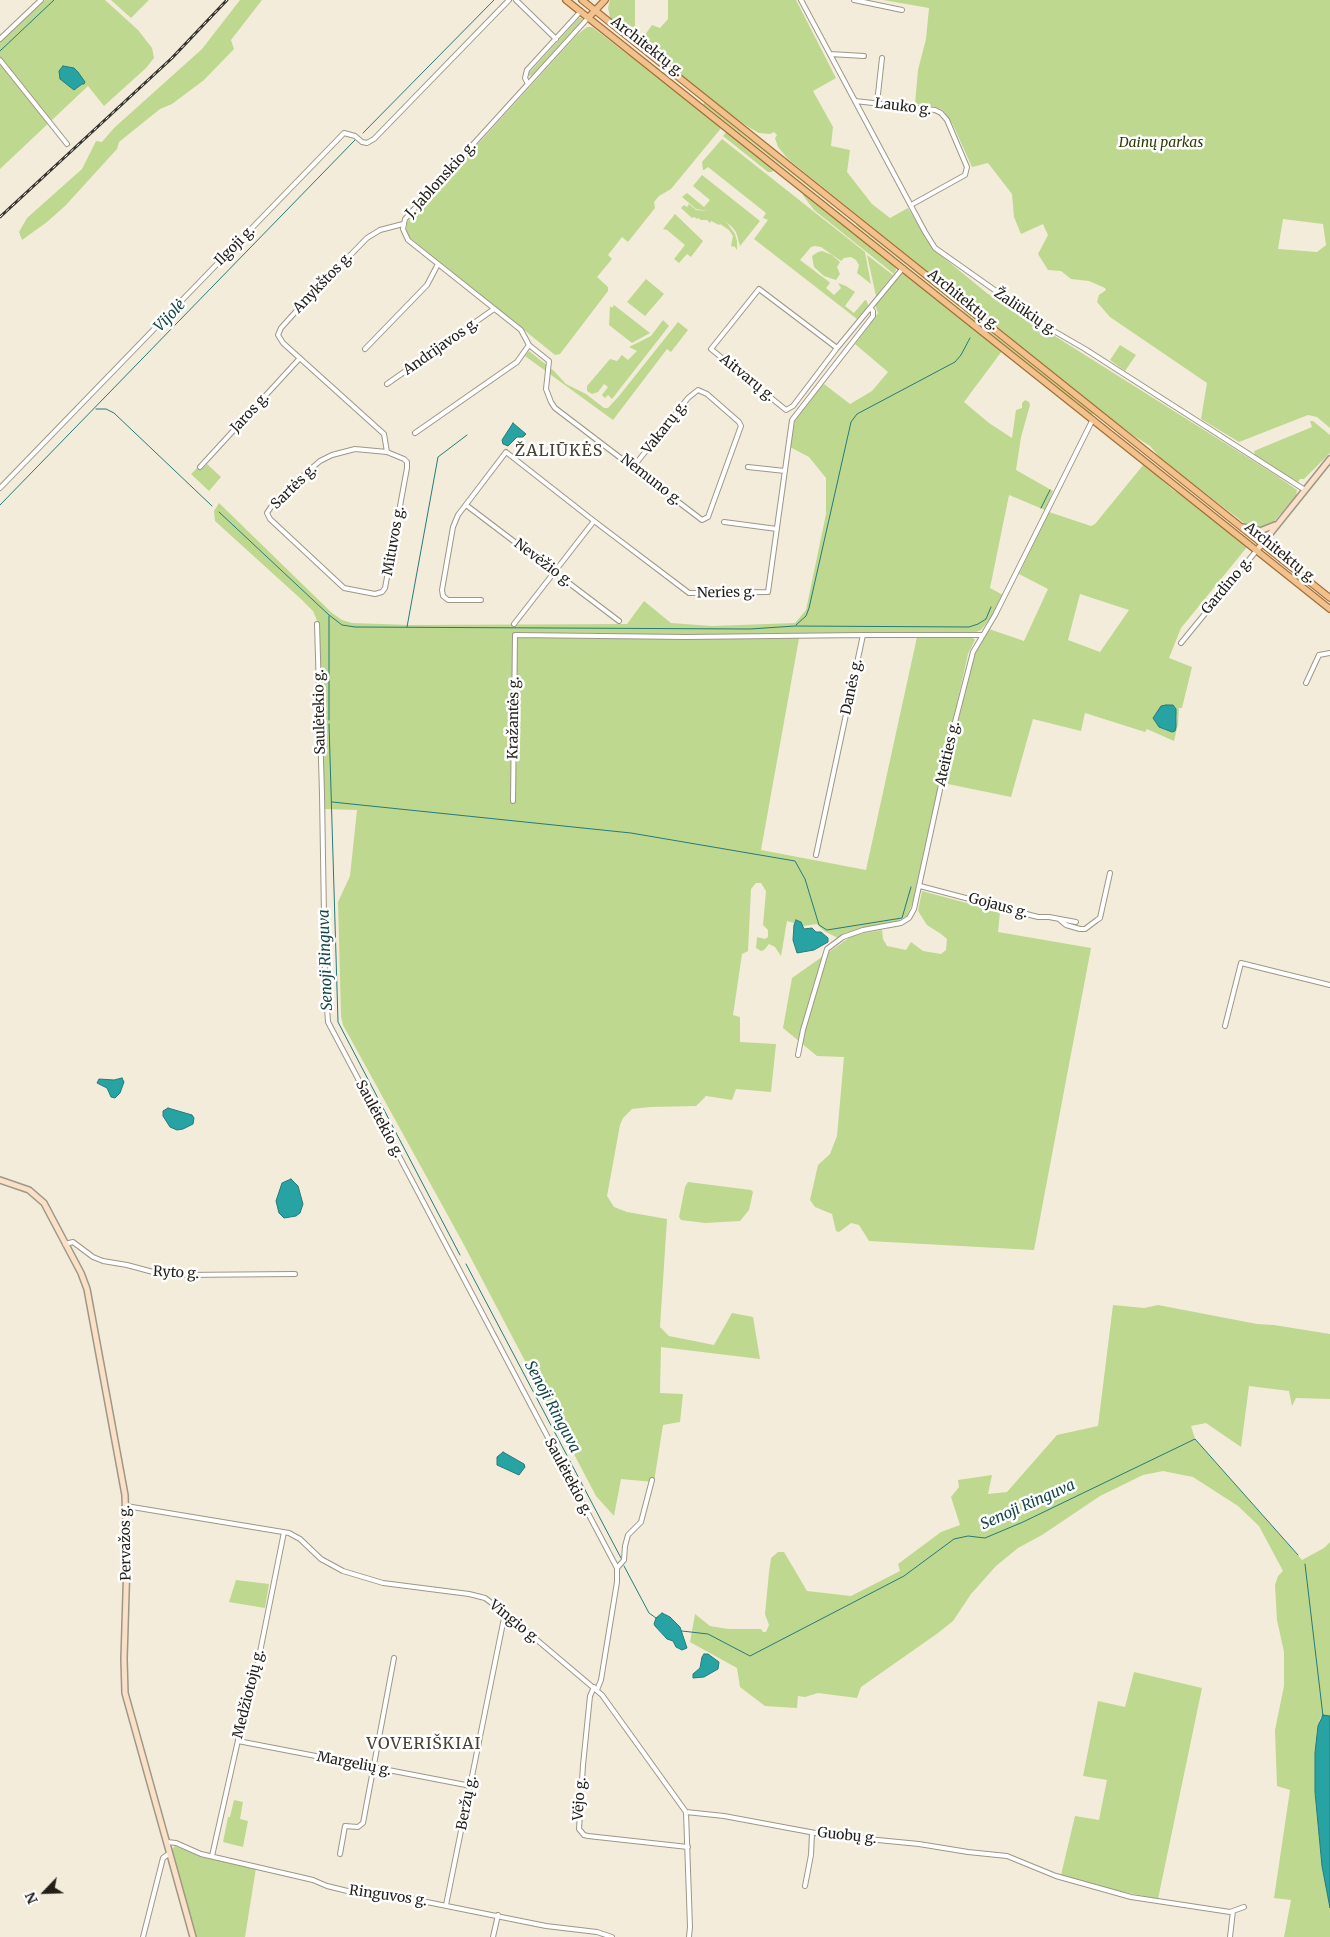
<!DOCTYPE html>
<meta charset="utf-8">
<style>
body{margin:0}
#map{position:relative;width:1330px;height:1937px;overflow:hidden;background:#f3ecdb;font-family:Merriweather,serif}
canvas{display:block}
.north{position:absolute;left:20px;top:1867px;width:50px;height:50px;-webkit-text-stroke:4px #fff;paint-order:stroke;rotate:246deg;font-size:14px;font-weight:700;line-height:20px;text-align:center;color:#221f19}
.north::after{content:'';display:block;margin:auto;width:18px;height:22px;background:#221f19;clip-path:polygon(50% 0,100% 100%,50% 72%,0 100%)}
</style>
<div id="map">
<canvas width="1330" height="1937"></canvas>
<div class="north">N</div>
</div>
<script>
const ctx = document.querySelector('canvas').getContext('2d');
ctx.lineJoin = 'round';
function paint(path, color) { ctx.fillStyle = color; ctx.fill(path, 'evenodd'); }
const toPath = rows => new Path2D(rows.map(r => 'M' + r).join(''));
function stroke(path, color, width, dash) { ctx.strokeStyle = color; ctx.lineWidth = width; ctx.lineCap = dash ? 'butt' : 'round'; ctx.setLineDash(dash || []); ctx.stroke(path); }
function write(font, color, halo, rows, align = 'center') {
  ctx.font = font + ' Merriweather,serif'; ctx.lineWidth = 5; ctx.setLineDash([]); ctx.textBaseline = 'middle'; ctx.strokeStyle = halo; ctx.fillStyle = color; for (const [text, x, y, turn = 0] of rows) {
    ctx.save(); ctx.translate(x, y); ctx.rotate((+turn || 0) * Math.PI / 180); ctx.textAlign = isNaN(turn) ? turn : align; if (halo) ctx.strokeText(text, 0, 0); ctx.fillText(text, 0, 0); ctx.restore();
  }
}
paint(toPath([
 [45,0,105,0,138,30,152,48,154,58,146,68,104,106,88,86,0,169,0,42],
 [111,0,149,0,131,18],
 [240,0,262,0,231,40,234,49,204,80,172,104,160,109,119,142,117,149,65,206,47,222,22,240,19,232,27,218,82,169,96,141,102,142,114,128,202,49],
 [610,0,635,0,635,33,631,33,613,22,610,17,608,8],
 [668,0,796,0,836,78,813,91,833,127,831,146,850,150,847,172,872,204,890,218,908,208,933,249,988,294,1274,474,1297,490,1296,496,1270,526,1257,530,1248,526,1162,460,1150,446,1134,436,1098,409,788,159,778,147,775,138,777,135,774,132,770,134,759,133,750,128,716,105,659,59,654,51,644,44,643,38,652,25,660,28,668,19],
 [883,0,1330,0,1330,428,1317,417,1308,415,1239,442,1201,419,1207,383,1110,317,1097,302,1099,295,1106,290,1105,288,1089,281,1071,279,1061,271,1048,270,1038,254,1048,235,1043,224,1021,234,1014,217,1012,194,988,163,972,167,953,125,943,110,936,107,915,104,918,70,926,39,929,8],
 [1283,219,1323,224,1326,245,1317,252,1278,249],
 [579,18,582,18,582,20,532,75,529,76,529,73],
 [587,27,592,27,722,127,671,189,659,196,654,202,655,208,628,242,622,237,608,255,612,259,597,277,608,287,608,291,560,354,555,355,408,236,406,230,407,222,577,35],
 [705,103,851,220,852,221,703,104],
 [727,131,774,169,772,172,768,172,723,136],
 [722,139,865,252,871,284,857,273,859,265,856,260,851,257,844,258,841,261,821,247,815,246,811,247,800,260,828,281,830,283,826,288,834,295,841,288,838,283,846,286,855,292,845,306,854,313,865,300,867,301,868,306,857,319,754,239,768,220,763,218,766,213,708,167,704,170,703,170,702,162],
 [702,175,760,221,740,246,736,232,732,227,714,212,727,223,735,234,737,241,737,250,735,247,731,246,733,236,729,230,720,224,719,225,711,221,710,223,707,220,701,220,698,218,697,219,694,217,692,218,681,208,684,205,687,207,689,204,696,210,708,211,696,209,682,197,687,193,704,207,710,200,693,186],
 [802,194,808,196,895,265,896,270,894,274,814,210],
 [675,214,703,241,691,257,687,254,679,263,674,259,685,245,667,230,663,229],
 [857,224,959,305,959,307,856,225],
 [822,251,832,255,840,262,837,267,840,274,836,280,824,276,814,267,812,256,818,252],
 [867,255,893,275,876,296],
 [905,273,1002,351,964,402,989,423,1012,438,1016,410,1022,408,1022,403,1025,400,1029,402,1030,405,1021,437,1016,470,1053,491,1045,510,1009,495,990,588,1003,595,993,615,981,630,974,633,800,633,761,850,866,870,917,637,972,637,975,640,968,654,922,861,913,902,907,916,897,921,845,933,838,938,824,931,817,924,803,926,801,922,796,920,794,923,787,921,781,956,775,947,769,944,764,950,761,951,756,948,757,937,765,939,768,937,768,930,763,925,766,891,761,883,756,883,751,889,748,951,742,954,733,1015,740,1017,740,1042,776,1044,771,1092,736,1089,732,1100,706,1096,696,1106,650,1107,632,1109,623,1118,620,1125,607,1196,614,1207,627,1212,667,1219,660,1327,669,1336,714,1345,732,1313,753,1317,760,1359,661,1347,660,1393,683,1394,680,1422,663,1425,654,1482,621,1479,614,1516,596,1496,463,1243,343,1025,341,1016,338,902,350,876,357,810,324,809,318,623,313,611,302,600,215,521,214,511,219,503,332,613,342,620,352,623,410,625,627,624,644,601,671,623,712,626,795,623,806,610,826,514,826,478,809,457,790,447,795,420,801,410,824,384,850,404,872,391,888,372,855,344,878,313,875,305,901,274],
 [646,279,664,294,645,316,627,302],
 [614,305,650,333,632,343,609,325,610,306,612,308],
 [963,310,1093,413,1092,415,963,311],
 [663,320,669,326,612,399,608,395,605,398,602,395,608,387,604,384,598,392,592,394,587,391,587,386,610,359,617,361,622,355,628,360,637,351,629,347,651,336],
 [678,322,688,330,671,352,667,349,613,420,525,356,529,351,554,371,566,384,586,394,604,408,608,408,619,396],
 [1120,345,1136,355,1125,371,1110,360],
 [1310,421,1313,421,1330,435,1330,453,1304,479,1300,479,1298,482,1255,455,1254,451,1312,427],
 [207,464,221,477,209,491,191,474,198,467,201,470],
 [1144,464,1173,490,1183,496,1247,547,1181,628,1169,658,1192,667,1182,708,1179,708,1178,724,1174,741,1147,729,1145,732,1085,713,1081,731,1033,719,1011,797,943,783,976,648,989,629,1024,641,1048,589,1019,574,1049,512,1091,526,1095,524],
 [1080,594,1129,610,1100,652,1068,640],
 [1173,705,1177,717,1176,727,1172,732,1163,729,1153,718,1157,712],
 [922,891,1000,912,998,932,1091,948,1034,1250,869,1241,859,1225,851,1223,839,1232,836,1231,832,1214,815,1207,810,1200,818,1165,830,1154,837,1136,844,1057,817,1056,783,1028,792,978,853,935,882,930,883,939,887,946,906,950,911,942,923,951,941,954,946,950,947,939,941,934,927,925,918,911],
 [688,1182,751,1190,753,1192,749,1210,740,1221,705,1223,681,1220,679,1217,685,1187],
 [1113,1305,1144,1308,1158,1305,1257,1324,1274,1325,1330,1334,1330,1399,1296,1398,1292,1406,1289,1391,1249,1386,1241,1447,1206,1423,1191,1426,1195,1439,1302,1560,1324,1548,1330,1542,1330,1716,1327,1715,1320,1718,1315,1753,1315,1792,1322,1866,1330,1908,1330,1937,1284,1937,1291,1900,1274,1898,1290,1790,1277,1786,1275,1730,1284,1686,1284,1652,1277,1620,1275,1585,1278,1576,1283,1571,1259,1526,1238,1506,1193,1477,1163,1471,1143,1475,1100,1496,1042,1535,1018,1548,996,1566,971,1594,953,1621,938,1633,861,1687,857,1698,818,1693,805,1697,798,1696,797,1708,765,1706,740,1687,737,1668,690,1642,695,1614,710,1626,728,1629,761,1629,763,1632,766,1632,769,1625,765,1614,769,1572,771,1558,778,1552,784,1552,807,1591,851,1596,900,1571,898,1564,941,1532,960,1525,951,1497,959,1487,958,1480,992,1475,988,1494,1007,1492,1057,1435,1098,1426],
 [236,1580,269,1584,265,1608,229,1602],
 [1134,1672,1202,1688,1158,1899,1091,1885,1061,1875,1075,1816,1099,1820,1107,1780,1083,1776,1098,1701,1125,1707],
 [234,1800,243,1802,240,1819,248,1821,243,1847,223,1842,228,1817,230,1817],
 [175,1846,197,1855,256,1868,245,1937,195,1937,172,1849]
]), '#bed88f');
const water = toPath([
 [63,66,74,68,78,72,85,82,84,84,82,84,74,90,60,79,59,71,63,66],
 [513,423,526,434,523,437,517,437,508,446,503,444,502,440,513,423],
 [1166,705,1173,705,1176,709,1176,727,1175,731,1172,732,1159,727,1153,718,1161,706,1166,705],
 [796,920,801,922,804,929,812,928,816,932,821,932,828,938,828,942,814,950,797,953,793,940,794,925,796,920],
 [122,1078,124,1082,120,1093,115,1098,111,1097,107,1088,97,1083,99,1079,114,1080,122,1078],
 [168,1108,192,1115,194,1118,193,1124,183,1129,177,1130,170,1127,163,1116,163,1111,168,1108],
 [291,1179,298,1186,303,1204,300,1213,296,1216,284,1218,279,1213,276,1201,282,1183,291,1179],
 [503,1452,524,1464,525,1467,519,1475,497,1465,497,1457,503,1452],
 [662,1613,670,1617,680,1627,687,1648,682,1650,676,1647,673,1641,667,1639,655,1626,654,1624,656,1618,662,1613],
 [704,1654,708,1654,719,1662,718,1669,704,1677,693,1678,693,1674,700,1668,702,1657,704,1654],
 [1323,1715,1330,1716,1330,1908,1322,1866,1315,1792,1315,1753,1318,1726,1323,1715]
]);
paint(water, '#27a3a3');
stroke(water, '#267b7a', 1);
stroke(toPath([
 [0,51,54,0],
 [363,133,494,0],
 [96,409,106,409,114,413,212,506],
 [0,505,355,140],
 [1041,508,1050,490],
 [219,512,329,615,342,625,355,627,750,629,795,626,969,627,978,624,986,619,991,607],
 [796,625,806,616,809,608,851,422,857,414,955,362,961,355,970,338],
 [407,627,438,457,467,435],
 [329,720,329,616],
 [329,724,338,1022,460,1255],
 [332,802,631,833,795,861,805,879,819,925,827,930,902,918,911,887],
 [466,1264,621,1558],
 [1305,1564,1323,1716],
 [624,1566,649,1613,656,1618],
 [682,1631,708,1634,750,1656,904,1576,954,1539,968,1536,985,1538,1023,1522,1195,1439,1298,1555]
]), '#267b7a', 1);
const minor = toPath([
 [516,0,556,39],
 [801,0,925,232,935,248,1047,327,1085,349,1305,490],
 [854,0,902,10],
 [588,18,405,219,403,229,408,240,521,330,529,345,549,361,546,389,551,402,555,408,702,520,708,517,741,426,739,422,707,394,698,390,688,398,634,466],
 [0,39,41,0],
 [830,54,864,56],
 [0,60,67,144],
 [528,84,525,78,527,70,581,11],
 [855,101,935,110,941,113,947,120,967,167,965,175,911,205],
 [877,103,882,58],
 [837,348,759,289,711,349,786,410,793,406,837,348,903,268],
 [365,349,427,285,438,264],
 [387,384,494,309],
 [415,433,517,362,529,345],
 [355,449,387,452,404,459,407,462,407,468,385,588,382,592,375,594,344,588,270,519,267,513,271,507,305,474,320,461,332,455,355,449],
 [387,452,384,434,283,343,278,335,281,328,299,308,367,238,380,230,403,224],
 [200,467,300,358],
 [748,467,785,471],
 [0,488,344,133,355,136,362,142,367,143,374,139,509,0],
 [466,505,619,621],
 [724,522,777,529],
 [481,600,448,600,443,596,442,590,453,527,458,515,506,452,594,521,689,593,768,592,792,420,873,316,873,311,870,308],
 [317,624,322,794,325,978,328,1022,617,1568],
 [514,624,594,521],
 [1181,643,1257,550],
 [1306,683,1319,655,1330,653],
 [513,801,515,635,686,637,863,635],
 [816,855,863,635,981,635],
 [920,886,1038,917,1049,917,1076,922],
 [1060,920,1066,925,1080,929,1085,929,1097,920,1100,918,1110,873],
 [1225,1026,1241,963,1330,985],
 [798,1055,803,1030,827,949,843,937,863,930,901,923,909,918,914,909,953,730,973,652,995,615,1093,419],
 [65,1244,73,1242,93,1257,103,1261,127,1265,153,1272,182,1275,295,1274],
 [126,1506,289,1533,300,1539,321,1559,343,1571,383,1583,469,1594,485,1598,505,1613,602,1695,686,1812,690,1927,689,1937],
 [617,1568,624,1560,625,1546,628,1535,641,1522,652,1480],
 [594,1687,590,1696,583,1765,579,1829,584,1835,588,1836,688,1847],
 [597,1690,601,1680,617,1582,617,1568],
 [238,1741,471,1786],
 [686,1812,724,1816,826,1835,919,1844,968,1852,1007,1856,1056,1876,1131,1897,1230,1912,1244,1907],
 [167,1842,176,1843,201,1854,313,1880,327,1886,364,1895,377,1896,392,1895,546,1926,597,1932,612,1937],
 [340,1854,345,1826,358,1827,363,1823,394,1658],
 [212,1856,241,1727,258,1662,284,1532],
 [805,1886,811,1855,812,1833],
 [446,1905,505,1613],
 [143,1937,163,1858,170,1853],
 [493,1937,498,1915],
 [1230,1937,1233,1911]
]);
const secondary = toPath([
 [1243,527,1260,531,1275,525],
 [1257,550,1330,459],
 [0,1180,29,1190,44,1203,81,1273,87,1289,125,1495,127,1561,124,1659,125,1693,193,1937]
]);
const primary = toPath([
 [566,0,1330,609],
 [582,0,1330,598],
 [588,18,605,0]
]);
stroke(minor, '#9e9788', 6);
stroke(secondary, '#9e9788', 8);
stroke(primary, '#a46e34', 8);
stroke(minor, '#fff', 4);
stroke(secondary, '#f9e0c7', 5);
stroke(primary, '#f2c28e', 5.5);
const rail = toPath([
 [0,217,172,58,227,0]
]);
stroke(rail, '#37342d', 3);
stroke(rail, '#fff', 1, [4]);
write('14px', '#221f19', '#fff', [
 ["Architektų g.",647,47,38],
 ["Lauko g.",903,107,7],
 ["J. Jablonskio g.",441,180,-48],
 ["Ilgoji g.",235,246,-45],
 ["Anykštos g.",323,283,-46],
 ["Architektų g.",963,300,39],
 ["Žaliūkių g.",1025,312,34],
 ["Andrijavos g.",441,347,-35],
 ["Aitvarų g.",747,378,39],
 ["Jaros g.",250,413,-47],
 ["Vakarų g.",665,428,-52],
 ["Nemuno g.",651,480,38],
 ["Sartės g.",294,487,-44],
 ["Mituvos g.",394,541,-80],
 ["Architektų g.",1280,553,39],
 ["Nevėžio g.",543,563,37],
 ["Gardino g.",1227,586,-50],
 ["Neries g.",726,593,-1],
 ["Danės g.",852,687,-78],
 ["Saulėtekio g.",320,712,-91],
 ["Kražantės g.",514,718,-89],
 ["Ateities g.",948,754,-77],
 ["Gojaus g.",998,906,15],
 ["Saulėtekio g.",379,1119,62],
 ["Ryto g.",176,1273,3],
 ["Saulėtekio g.",568,1477,62],
 ["Pervažos g.",126,1543,-91],
 ["Vingio g.",514,1622,39],
 ["Medžiotojų g.",249,1694,-76],
 ["Margelių g.",354,1764,11],
 ["Vėjo g.",580,1799,-86],
 ["Beržų g.",467,1803,-79],
 ["Guobų g.",847,1836,6],
 ["Ringuvos g.",388,1896,8]
]);
write('italic 14px', '#2e3d05', '#fff', [
 ["Dainų parkas",1161,143]
]);
write('italic 15px', '#134646', '#fff', [
 ["Vijolė",170,316,-46],
 ["Senoji Ringuva",326,960,-92],
 ["Senoji Ringuva",552,1407,62],
 ["Senoji Ringuva",1028,1505,-24]
]);
ctx.letterSpacing = '1px';
write('16px', '#474133', '#fff', [
 ["ŽALIŪKĖS",559,451],
 ["VOVERIŠKIAI",424,1744]
]);
ctx.letterSpacing = '0px';
</script>
